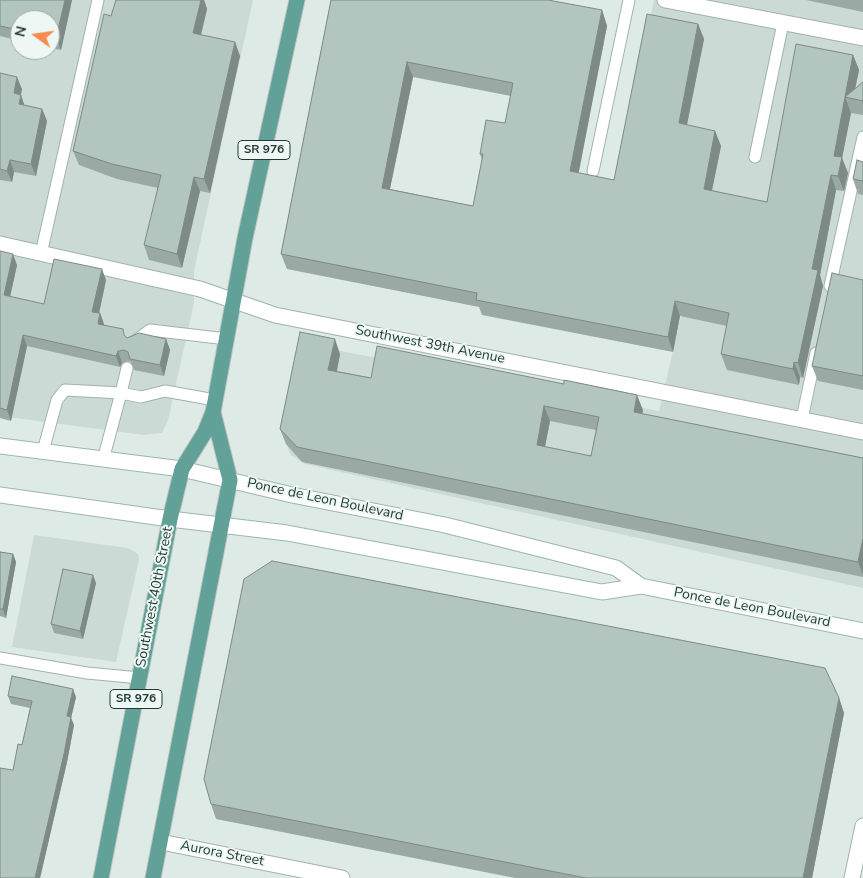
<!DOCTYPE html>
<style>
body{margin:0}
#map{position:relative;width:863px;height:878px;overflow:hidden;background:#deeae6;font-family:"Nunito Sans",sans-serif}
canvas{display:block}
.north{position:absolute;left:10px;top:10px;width:50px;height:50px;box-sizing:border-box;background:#eef7f3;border:1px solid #9baba7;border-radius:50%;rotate:284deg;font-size:14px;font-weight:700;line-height:20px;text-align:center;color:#1f3a35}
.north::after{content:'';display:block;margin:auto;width:18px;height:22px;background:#f58b50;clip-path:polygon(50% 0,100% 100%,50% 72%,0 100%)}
</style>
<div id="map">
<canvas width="863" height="878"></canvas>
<div class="north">N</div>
</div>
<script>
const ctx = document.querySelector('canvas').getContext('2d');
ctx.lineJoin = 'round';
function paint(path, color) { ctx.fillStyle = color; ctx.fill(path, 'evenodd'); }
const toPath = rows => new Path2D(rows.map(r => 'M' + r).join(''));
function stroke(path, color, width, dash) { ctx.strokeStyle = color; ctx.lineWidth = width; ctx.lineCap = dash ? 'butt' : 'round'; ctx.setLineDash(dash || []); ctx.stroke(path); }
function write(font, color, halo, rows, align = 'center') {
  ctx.font = font + ' "Nunito Sans",sans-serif'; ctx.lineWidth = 4; ctx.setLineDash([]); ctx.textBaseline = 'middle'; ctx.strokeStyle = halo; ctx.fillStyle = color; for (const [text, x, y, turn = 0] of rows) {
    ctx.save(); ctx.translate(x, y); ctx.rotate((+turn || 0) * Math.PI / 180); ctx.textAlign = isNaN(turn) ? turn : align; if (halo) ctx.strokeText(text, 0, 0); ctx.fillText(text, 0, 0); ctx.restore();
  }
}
paint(toPath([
 [0,0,253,0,194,271,194,303,168,420,162,433,144,435,0,416],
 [20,20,50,20,50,50,20,50],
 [654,0,863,0,863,588,305,464,291,455,284,439,303,344,659,411,706,208,616,189],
 [34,535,128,548,138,554,139,560,116,662,12,647]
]), '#ccdad5');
const lane = toPath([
 [755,157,783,23],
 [593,171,629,0],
 [41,254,98,0],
 [830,286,863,137],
 [134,342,150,330,227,339],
 [127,368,121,393,141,397,165,391,215,400],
 [802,419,816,353],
 [43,451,57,400,65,390,121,393,103,460],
 [0,658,87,673,140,678]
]);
const street = toPath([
 [665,0,863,38],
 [0,244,200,289,275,315,863,432],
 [161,842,342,878],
 [852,878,863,826]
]);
const secondary = toPath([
 [0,446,182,469,292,495,445,525,616,568,641,586],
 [0,495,170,519,287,533,602,592,641,586,863,631]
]);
const primary = toPath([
 [101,878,170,519,182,469,205,432,213,412,245,238,297,0],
 [153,878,230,480,213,412]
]);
stroke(lane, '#a1b2ad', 13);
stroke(street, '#a1b2ad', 17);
stroke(secondary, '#9db6af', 17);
stroke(primary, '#bcc4c2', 17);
stroke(lane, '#fff', 11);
stroke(street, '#fff', 15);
stroke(secondary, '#fff', 15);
stroke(primary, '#61a197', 15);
paint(toPath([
 [0,0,72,0,61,50,50,48,50,20,20,20,20,41,0,36],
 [116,0,204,0,207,9,201,35,235,42,240,56,210,193,200,191,182,268,149,260,144,245,158,188,117,179,79,165,73,151],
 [331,0,602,10,607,26,578,173,614,180,698,24,704,39,687,125,715,131,721,146,712,191,767,202,853,55,859,70,855,89,863,82,863,115,851,113,842,158,848,173,844,191,836,190,820,275,823,286,803,378,800,377,799,385,727,370,721,354,727,326,680,316,673,352,482,315,479,307,287,269,281,254],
 [413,77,511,96,505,123,480,154,482,160,473,206,390,189],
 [806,0,863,0,863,12],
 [0,73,22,89,21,95,24,105,42,109,47,121,36,176,14,172,12,182,0,180],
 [863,162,863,195,858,194,853,179],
 [0,251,17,265,10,297,44,304,106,280,99,313,100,313,104,325,127,338,166,339,170,350,164,376,134,370,131,362,128,361,122,363,120,367,27,346,11,421,0,418],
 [863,280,863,390,818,381,812,366],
 [340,354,337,371,371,378,643,410,642,414,863,458,863,577,302,462,286,444,280,429],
 [550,421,596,430,591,456,545,447],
 [0,552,13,554,16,562,6,618,0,616],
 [96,583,83,639,54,633,51,624],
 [8,696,76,697,71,718,74,725,67,762,40,878,0,878,13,770,22,745,30,708,11,704],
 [839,698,844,713,812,878,515,878,216,819,211,804]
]), '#9aa9a4');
paint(toPath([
 [65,0,72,0,61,50,56,38],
 [201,0,204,0,207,9,198,47,193,33],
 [602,10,607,26,576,187,570,171],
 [698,24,704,39,684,139,679,123],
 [235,42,240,56,210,193,204,179],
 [853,55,859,70,853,99,845,97],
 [407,62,413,77,387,203,382,188],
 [17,77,22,89,18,105,14,93],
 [21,95,25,107,19,104],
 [845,97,851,113,842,158,848,173,844,191,838,176,834,156],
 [42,109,47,121,36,176,31,164],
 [715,131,721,146,709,204,704,189],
 [10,160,14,172,12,182,7,171],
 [831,175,836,190,820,275,823,286,803,378,798,363,812,269],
 [194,177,200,191,182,268,177,254],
 [13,254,17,265,8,306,4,295],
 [102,269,106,280,97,323,92,312],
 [675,301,680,316,673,352,668,337],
 [100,313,104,324,102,335,98,324],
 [23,335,27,346,11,421,7,410],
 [166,339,170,350,164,376,160,365],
 [335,339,340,354,334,385,328,370],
 [118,351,122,363,120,367,116,356],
 [794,362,800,377,799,385,793,369],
 [637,395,643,410,639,427,634,412],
 [544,406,550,421,542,461,537,445],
 [863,538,863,575,858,562],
 [13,554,16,562,6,618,3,609],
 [93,575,96,583,83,639,80,631],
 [73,689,76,697,71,718,74,725,67,762,40,878,35,878],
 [839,698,844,713,812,878,803,878]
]), '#7d8a86');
const building = toPath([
 [0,0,65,0,56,38,50,37,50,20,20,20,20,30,0,26,0,0],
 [116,0,201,0,193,33,235,42,204,179,194,177,177,254,144,245,161,175,112,164,73,151,104,14,111,16,116,0],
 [331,0,548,0,602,10,570,171,614,180,647,14,698,24,679,123,715,131,704,189,767,202,796,44,853,55,845,97,863,82,863,101,845,97,834,156,842,157,838,176,831,175,812,269,818,270,798,363,794,362,793,369,721,354,729,313,675,301,668,337,476,300,477,293,281,254,331,0],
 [407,62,513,83,505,123,486,120,480,154,483,154,473,206,382,188,407,62],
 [0,73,17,77,14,93,21,95,19,104,42,109,31,164,10,160,7,171,0,169,0,73],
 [857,160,863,162,863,181,853,179,857,160],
 [0,251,13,254,4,295,44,304,54,259,102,269,92,312,100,313,98,324,123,329,124,335,127,338,139,333,166,339,160,365,130,359,128,352,124,350,118,351,116,356,23,335,7,410,0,408,0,251],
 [832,273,863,280,863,376,812,366,832,273],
 [300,332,335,339,328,370,371,378,377,346,564,384,564,380,637,395,634,412,863,458,863,538,858,562,297,447,280,429,300,332],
 [544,406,599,417,591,456,537,445,544,406],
 [0,552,13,554,3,609,0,609,0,552],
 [272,561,825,668,839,698,803,878,586,878,211,804,204,779,244,579,272,561],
 [63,569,93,575,80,631,51,624,63,569],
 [12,676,73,689,67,716,71,717,64,754,35,878,0,878,0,768,13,770,18,744,22,745,32,701,8,696,12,676]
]);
paint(building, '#b3c5bf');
stroke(building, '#7d8a86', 1);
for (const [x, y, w] of [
 [264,150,52],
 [136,699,52]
]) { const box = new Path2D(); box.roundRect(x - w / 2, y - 9.5, w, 19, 4); ctx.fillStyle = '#eef7f3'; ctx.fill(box); stroke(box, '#1f3a35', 1); }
write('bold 12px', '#1f3a35', null, [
 ["SR 976",264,150],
 ["SR 976",136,699]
]);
write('14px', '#1f3a35', '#eef7f3', [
 ["Southwest 39th Avenue",430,345,11],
 ["Ponce de Leon Boulevard",325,500,12],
 ["Southwest 40th Street",155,597,-79],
 ["Ponce de Leon Boulevard",752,608,11],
 ["Aurora Street",222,854,11]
]);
</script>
